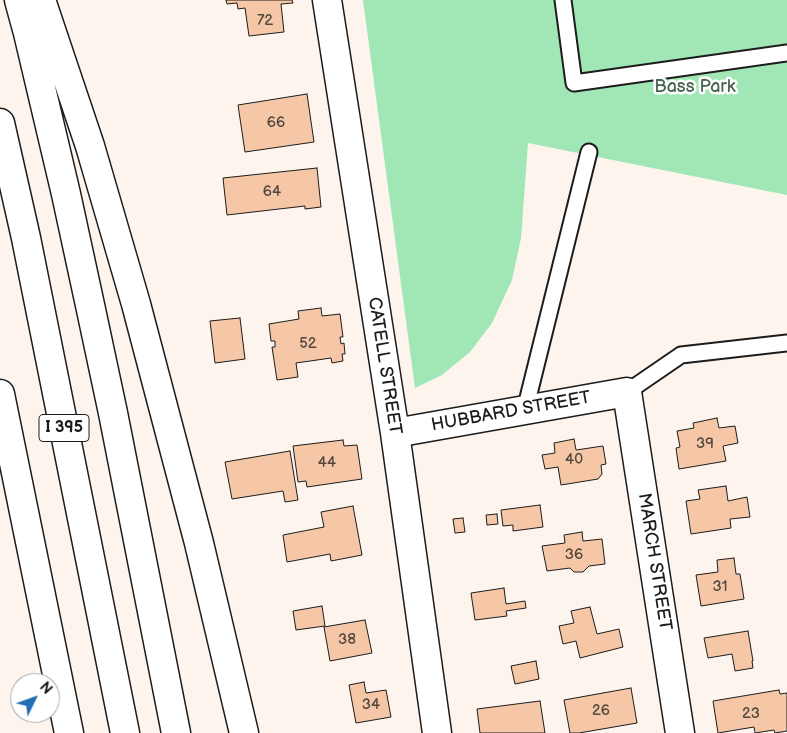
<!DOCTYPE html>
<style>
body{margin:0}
#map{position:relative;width:787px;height:733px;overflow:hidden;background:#fdf4ed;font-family:"Balsamiq Sans",sans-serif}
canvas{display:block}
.north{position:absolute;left:10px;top:673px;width:50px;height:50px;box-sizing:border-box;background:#fff;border:1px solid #a4a4a4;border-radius:50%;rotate:48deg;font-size:14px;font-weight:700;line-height:20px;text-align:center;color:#1c1c1c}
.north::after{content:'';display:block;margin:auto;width:18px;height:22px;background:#1f6fb2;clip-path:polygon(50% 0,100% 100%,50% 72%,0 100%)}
</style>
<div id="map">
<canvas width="787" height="733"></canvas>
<div class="north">N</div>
</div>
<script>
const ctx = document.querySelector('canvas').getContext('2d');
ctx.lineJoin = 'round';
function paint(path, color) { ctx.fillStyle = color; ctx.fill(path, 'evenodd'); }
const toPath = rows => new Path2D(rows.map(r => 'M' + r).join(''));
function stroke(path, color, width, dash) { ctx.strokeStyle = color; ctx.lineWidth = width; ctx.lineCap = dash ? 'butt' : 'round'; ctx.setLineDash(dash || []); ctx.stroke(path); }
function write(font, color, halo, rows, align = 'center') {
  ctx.font = font + ' "Balsamiq Sans",sans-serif'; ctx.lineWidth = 5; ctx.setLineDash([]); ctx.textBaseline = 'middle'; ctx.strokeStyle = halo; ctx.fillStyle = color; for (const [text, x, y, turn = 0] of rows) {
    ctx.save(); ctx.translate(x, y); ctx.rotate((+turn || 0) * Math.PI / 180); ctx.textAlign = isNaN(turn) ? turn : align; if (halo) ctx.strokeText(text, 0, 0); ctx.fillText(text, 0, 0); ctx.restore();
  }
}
paint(toPath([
 [363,0,787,0,787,195,528,143,521,238,512,280,492,323,470,352,442,375,415,388]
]), '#a0e7b5');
const building = toPath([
 [226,0,292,0,293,3,281,4,284,32,249,36,245,8,238,9,237,3,227,4,226,0],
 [307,94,314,142,245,152,238,105,307,94],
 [317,168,321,207,305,209,305,206,227,215,223,178,317,168],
 [321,308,322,316,340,314,343,337,340,337,341,344,344,343,345,354,342,354,343,361,332,363,331,358,296,363,298,377,277,380,272,347,275,347,275,341,271,341,269,324,299,319,298,311,321,308],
 [240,318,245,359,215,363,210,321,240,318],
 [717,418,719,428,735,426,738,443,723,446,726,461,679,469,676,448,680,447,677,431,694,428,693,423,717,418],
 [574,439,576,450,603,446,606,464,601,465,602,474,598,479,561,485,558,467,545,469,542,455,555,453,554,443,574,439],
 [343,440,344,446,357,445,362,479,307,487,306,481,298,482,293,446,343,440],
 [290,451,298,500,285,502,283,491,232,499,225,462,290,451],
 [726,486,728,501,747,497,750,517,730,519,731,528,691,534,686,501,700,499,698,490,726,486],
 [540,505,543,527,513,531,513,525,503,526,501,510,540,505],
 [353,506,362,555,331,561,330,554,287,562,283,535,324,527,321,512,353,506],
 [497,514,498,524,487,525,486,515,497,514],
 [463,518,465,532,455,533,453,519,463,518],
 [582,532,583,541,602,539,605,564,589,566,583,572,574,572,570,568,547,571,542,546,565,543,564,535,582,532],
 [734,558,736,574,740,574,744,599,701,606,696,575,718,572,717,560,734,558],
 [504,588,506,604,525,601,526,608,506,611,507,616,475,620,471,593,504,588],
 [322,606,325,626,296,630,293,611,322,606],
 [590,607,597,634,619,629,623,647,580,658,576,641,563,644,559,626,574,623,571,611,590,607],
 [365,620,372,653,330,661,324,627,365,620],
 [748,631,753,661,752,661,753,668,735,671,732,654,708,658,704,638,748,631],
 [536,661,539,679,515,684,511,666,536,661],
 [364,682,366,693,386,690,391,717,356,723,349,685,364,682],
 [631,688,637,723,579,733,570,733,564,700,631,688],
 [779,690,780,694,787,693,787,731,775,733,774,730,755,733,754,727,718,733,713,701,779,690],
 [540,701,545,733,480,733,477,709,540,701]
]);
paint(building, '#f6c7a6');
stroke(building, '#1c1c1c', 1);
const service = toPath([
 [563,0,574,83,787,53],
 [627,392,681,355,787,343],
 [525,410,589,152]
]);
const minor = toPath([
 [327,0,395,433,437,733],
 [395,433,627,392,680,733]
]);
const motorway = toPath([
 [19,0,28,33,66,194,90,305,113,413,176,733],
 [41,0,90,146,136,304,199,543,244,733],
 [0,123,26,238,125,733],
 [0,394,69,733]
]);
stroke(service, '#1c1c1c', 19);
stroke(minor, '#1c1c1c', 31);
stroke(motorway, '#1c1c1c', 31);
stroke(service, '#fff', 15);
stroke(minor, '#fff', 28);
stroke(motorway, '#fff', 28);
write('15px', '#52473e', null, [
 ["72",265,21],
 ["66",276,123],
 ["64",272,192],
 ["52",308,344],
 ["39",705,444],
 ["40",574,460],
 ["44",327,463],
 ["36",574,555],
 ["31",720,587],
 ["38",347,640],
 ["34",371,705],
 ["26",601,711],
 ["23",751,714]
]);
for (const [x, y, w] of [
 [64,428,50]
]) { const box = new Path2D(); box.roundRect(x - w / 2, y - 13.5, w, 27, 4); ctx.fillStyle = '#fff'; ctx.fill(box); stroke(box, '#1c1c1c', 1); }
write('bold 16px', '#1c1c1c', null, [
 ["I 395",64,428]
]);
write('18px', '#4a6352', '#fff', [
 ["Bass Park",695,87]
]);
write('18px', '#1c1c1c', '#fff', [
 ["CATELL STREET",384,366,81],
 ["HUBBARD STREET",511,412,-10],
 ["MARCH STREET",654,562,81]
]);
</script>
